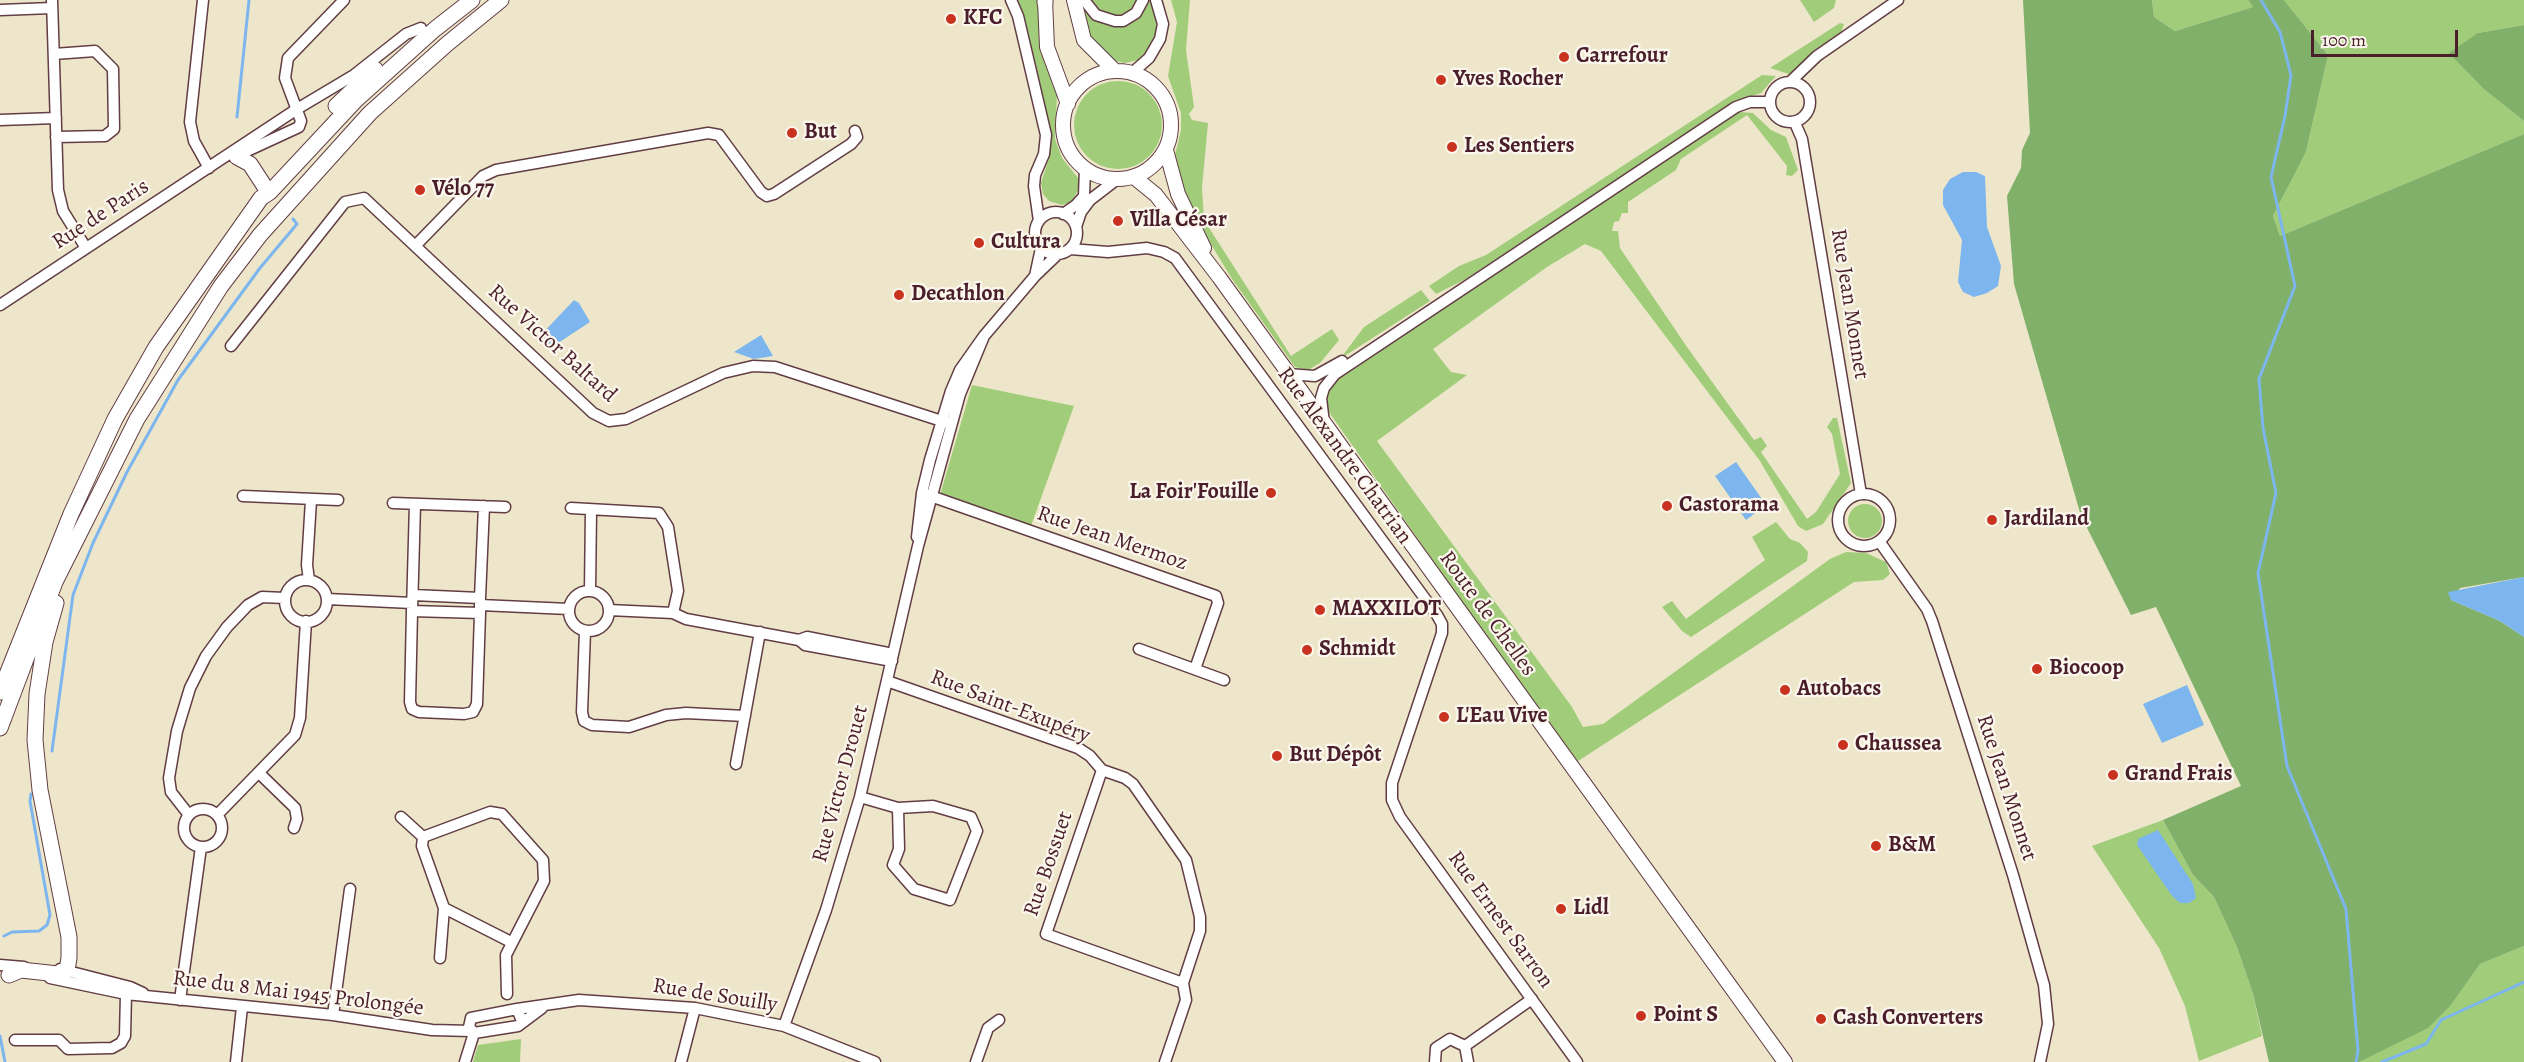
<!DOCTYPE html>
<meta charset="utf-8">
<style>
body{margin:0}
#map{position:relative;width:2524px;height:1062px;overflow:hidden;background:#ede6ca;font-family:Alegreya,serif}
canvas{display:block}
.scale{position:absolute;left:2311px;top:30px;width:147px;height:27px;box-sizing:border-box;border:3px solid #4a1f2b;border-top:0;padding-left:8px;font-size:18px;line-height:21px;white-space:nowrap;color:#4a1f2b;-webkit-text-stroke:4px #fbf7ec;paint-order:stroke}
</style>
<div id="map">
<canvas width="2524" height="1062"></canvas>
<div class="scale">100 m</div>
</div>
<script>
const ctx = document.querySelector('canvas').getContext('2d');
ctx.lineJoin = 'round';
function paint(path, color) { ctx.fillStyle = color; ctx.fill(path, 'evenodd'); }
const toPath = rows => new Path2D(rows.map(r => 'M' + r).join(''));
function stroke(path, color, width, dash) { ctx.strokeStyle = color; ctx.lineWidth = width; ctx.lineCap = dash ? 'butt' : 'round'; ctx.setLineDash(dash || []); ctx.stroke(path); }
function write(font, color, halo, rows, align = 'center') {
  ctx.font = font + ' Alegreya,serif'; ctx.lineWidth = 4.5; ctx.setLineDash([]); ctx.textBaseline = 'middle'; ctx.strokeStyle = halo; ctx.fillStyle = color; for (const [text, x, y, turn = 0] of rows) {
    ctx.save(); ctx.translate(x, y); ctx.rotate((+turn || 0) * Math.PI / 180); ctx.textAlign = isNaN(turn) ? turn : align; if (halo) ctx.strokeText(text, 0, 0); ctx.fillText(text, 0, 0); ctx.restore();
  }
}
paint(toPath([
 [1018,0,1039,0,1057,94,1055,139,1062,158,1078,178,1080,186,1072,202,1062,205,1049,201,1043,194,1041,183,1049,158,1051,131],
 [1090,0,1139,0,1133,12,1118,18,1099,11],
 [1171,0,1190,0,1186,50,1194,107,1189,114,1192,120,1208,123,1202,188,1204,220,1291,356,1332,329,1339,340,1320,363,1308,370,1295,367,1232,279,1203,231,1179,178,1175,155,1181,130,1181,113,1168,76,1177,22],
 [1800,0,1836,0,1834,8,1814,22],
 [2152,0,2248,0,2253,7,2175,31,2154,17],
 [2284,0,2524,0,2524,25,2478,33,2485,90,2524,121,2524,134,2280,236,2273,216,2306,152,2328,55],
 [1148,1,1153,4,1157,30,1146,53,1138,60,1125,63,1115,61,1105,56,1087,39,1081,2,1092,16,1103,24,1113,26,1135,20],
 [1840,23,1844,24,1841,33,1813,51,1797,70,1789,74,1770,68],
 [1762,75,1776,76,1761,93,1743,99,1464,280,1436,294,1429,286,1459,266,1486,255],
 '1074 125a44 44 0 1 1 88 0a44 44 0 1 1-88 0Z',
 [1739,112,1753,113,1771,130,1786,137,1798,170,1792,176,1786,175,1787,166,1747,115,1681,159,1676,170,1628,202,1628,213,1622,213,1619,221,1614,222,1612,231,1618,231,1620,248,1687,347,1754,440,1761,437,1767,446,1761,452,1807,519,1816,512,1840,474,1832,434,1827,427,1833,418,1837,418,1851,483,1823,524,1806,531,1798,526,1760,461,1601,251,1585,244,1547,267,1433,349,1451,372,1467,375,1377,441,1572,707,1583,727,1603,724,1830,559,1846,552,1866,553,1886,562,1890,574,1883,580,1854,582,1575,763,1324,405,1331,380],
 [1421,290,1430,301,1340,359,1364,327],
 [972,385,1074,406,1031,526,940,495],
 '1848 521a17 17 0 1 1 34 0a17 17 0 1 1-34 0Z',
 [1776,522,1790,539,1800,543,1808,552,1807,561,1691,637,1682,631,1662,607,1672,601,1686,619,1765,560,1752,537],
 [2163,820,2193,875,2214,897,2237,947,2253,994,2262,1036,2199,1061,2185,1006,2159,948,2092,846],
 [2524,946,2524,1062,2359,1062,2451,1005,2480,964],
 [521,1039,520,1062,473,1062,478,1045]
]), '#a1cd7a');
paint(toPath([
 [2023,0,2152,0,2154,17,2175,31,2253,7,2248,0,2284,0,2328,55,2306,152,2273,216,2280,236,2524,134,2524,577,2460,588,2451,600,2500,621,2524,637,2524,946,2480,964,2451,1005,2428,1028,2359,1062,2269,1062,2253,994,2237,947,2214,897,2193,875,2163,820,2241,786,2156,607,2131,615,2081,516,2014,284,2007,196,2021,168,2022,150,2030,133],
 [2524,25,2524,121,2485,90,2449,53,2478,33]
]), '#80b06a');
paint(toPath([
 [1963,172,1976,172,1985,176,1987,227,2001,266,1998,286,1987,293,1974,297,1963,292,1958,282,1962,240,1943,205,1943,190,1950,179],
 [574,300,579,303,590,322,549,349,538,338],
 [761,335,773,356,754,359,734,352],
 [1736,462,1766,505,1746,520,1715,476],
 [2524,577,2524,637,2500,621,2451,600,2448,592],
 [2187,685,2204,725,2162,743,2143,704],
 [2158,830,2193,884,2196,898,2189,903,2180,903,2172,896,2137,845,2138,839]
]), '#7db6ee');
stroke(toPath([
 [2261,0,2280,32,2291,75,2285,116,2271,177,2295,286,2259,379,2263,428,2276,493,2258,573,2287,766,2346,909,2358,1051,2356,1062],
 [237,117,249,0],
 [52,751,73,595,93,543,127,472,178,380,260,268,297,224,293,219],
 [4,936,12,932,39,931,47,925,50,915,30,801,31,794],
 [0,1036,5,1062],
 [2382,1062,2426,1044,2441,1020,2524,982]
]), '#7db6ee', 3);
const minor = toPath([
 [52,0,58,190,63,211,86,248],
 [203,0,190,122,194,141,209,168],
 [1011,0,1018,16,1046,135,1044,154,1035,175,1034,186,1039,221],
 [1084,0,1096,15,1115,21,1123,21,1136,13,1143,0],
 [0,10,52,8],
 [54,54,95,51,113,69,114,129,105,136,56,137],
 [1132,73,1149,58,1160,39,1163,24,1156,0],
 '1770 102a20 20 0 1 1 40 0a20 20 0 1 1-40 0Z',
 [1790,82,1817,56,1898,0],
 [0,120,56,118],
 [1795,123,1802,139,1861,494],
 [234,157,299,127,301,121,285,78,288,58,344,0],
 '1035 233a21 21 0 1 1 42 0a21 21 0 1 1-42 0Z',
 [1063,214,1076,205,1084,196,1085,168],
 [1076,227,1081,212,1090,200,1116,180],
 [416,245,483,176,496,170,708,133,719,135,761,192,767,196,774,194,851,144,857,137,855,131],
 [1070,249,1108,252,1147,248,1164,252,1175,258,1437,615,1442,624,1442,633,1392,783,1392,800,1400,817,1577,1062],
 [1035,276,1041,248],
 [0,305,297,109,354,75,406,34,421,28],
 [231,346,345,202,364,198,593,413,609,421,626,419,723,373,753,366,775,367,951,424],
 [1287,374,1315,376,1342,361],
 [1324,423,1321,398,1324,388,1335,374,1736,107,1750,102,1770,102],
 [922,493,1216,596,1218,603,1195,669],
 '1838 520a26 26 0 1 1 52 0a26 26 0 1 1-52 0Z',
 [243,496,338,500],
 [393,503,505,507],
 [571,508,659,513,668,527,678,591,673,613],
 [917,537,922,493,930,460,951,391,960,370,984,336,1035,276,1058,254],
 [1879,541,1927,609,1932,621,2013,875,2044,985,2048,1024,2040,1062],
 [309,580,307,565,311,500],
 '285 601a21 21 0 1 1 42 0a21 21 0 1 1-42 0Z',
 '569 611a20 20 0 1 1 40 0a20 20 0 1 1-40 0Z',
 [590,591,591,510],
 [413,595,480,598,480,613,412,611,415,504],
 [480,598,484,506],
 [327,599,412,603],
 [480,605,569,609],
 [609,610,673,613,686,619,799,640,805,645,892,661],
 [412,611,410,702,412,709,419,712,464,714,473,712,477,704,480,613],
 [585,631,582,712,584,721,592,725,629,727,666,715,686,713,745,716],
 [799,640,807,637,893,654],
 [1139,649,1224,680],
 [887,681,1078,748,1090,756,1102,770,1125,778,1133,784,1186,860,1200,917,1200,931,1183,983,1186,1000,1165,1062],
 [736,764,760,632],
 [1102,770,1046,934,1183,983],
 [259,773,295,808,297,819,294,828],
 [860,797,898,808,933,806,971,817,977,831,950,900,914,889,893,865,899,849,898,808],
 '184 828a19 19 0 1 1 38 0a19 19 0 1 1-38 0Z',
 [189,815,171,792,169,778,177,731,190,688,206,656,227,627,248,605,262,597,285,598],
 [217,815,295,735,300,718,306,621],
 [401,817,423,837],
 [444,908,511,942],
 [440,958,444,908,422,846,423,837,490,812,502,814,543,860,544,881,506,955,507,994],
 [0,965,24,967],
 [60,969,130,987,143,993],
 [50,978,126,994,333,1015,432,1030,471,1031],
 [180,1000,201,847],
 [517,1009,579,1000,695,1008,784,1026,875,1062],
 [333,1015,350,889],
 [522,1021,517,1009,471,1018,469,1027,474,1033,518,1026,542,1008],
 [784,1026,826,910,860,797,918,546,960,394,984,336],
 [15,1040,59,1040,68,1049,112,1048,121,1043,125,1036,126,994],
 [1465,1046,1532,999],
 [236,1062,242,1007],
 [465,1062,474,1033],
 [681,1062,695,1008],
 [976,1062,988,1028,999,1020],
 [1435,1062,1436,1048,1450,1039,1465,1046,1468,1062]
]);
const major = toPath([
 [1045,0,1047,47,1068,104],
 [1074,0,1084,40,1115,71],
 '1063 125a54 54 0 1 1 108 0a54 54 0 1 1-108 0Z',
 [1166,150,1178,194,1204,248],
 [1134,177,1156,195,1219,277,1785,1062]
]);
const highway = toPath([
 [1045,0,1045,3],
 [336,106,375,69],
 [237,157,250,164,265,187],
 [0,692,71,514,115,419,156,347,261,198,270,192,356,100,435,29,472,0],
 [0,728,55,582,137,419,221,286,260,235,370,113,447,44,501,0],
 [9,975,21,970,58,974,67,970,69,958,69,937,40,790,35,740,37,694,45,642,56,603]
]);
stroke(minor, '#623d43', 13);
stroke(major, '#623d43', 16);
stroke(highway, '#623d43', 17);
stroke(minor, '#fff', 10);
stroke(major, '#fff', 14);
stroke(highway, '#fff', 15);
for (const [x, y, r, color] of [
 [951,19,6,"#c8321e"],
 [1564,57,6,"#c8321e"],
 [1441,80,6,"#c8321e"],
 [792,133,6,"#c8321e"],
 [1452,147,6,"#c8321e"],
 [420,190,6,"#c8321e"],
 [1118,221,6,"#c8321e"],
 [979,243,6,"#c8321e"],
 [899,295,6,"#c8321e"],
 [1271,493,6,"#c8321e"],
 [1667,506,6,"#c8321e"],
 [1992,520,6,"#c8321e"],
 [1320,610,6,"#c8321e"],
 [1307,650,6,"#c8321e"],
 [2037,669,6,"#c8321e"],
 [1785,690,6,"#c8321e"],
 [1444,717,6,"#c8321e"],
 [1843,745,6,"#c8321e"],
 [1277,756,6,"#c8321e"],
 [2113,775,6,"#c8321e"],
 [1876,846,6,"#c8321e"],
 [1561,909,6,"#c8321e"],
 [1641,1016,6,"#c8321e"],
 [1821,1019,6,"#c8321e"]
]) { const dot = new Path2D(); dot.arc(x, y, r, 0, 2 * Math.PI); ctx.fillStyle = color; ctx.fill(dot); stroke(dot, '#fbf7ec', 2); }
write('bold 22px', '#4a1f2b', '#fbf7ec', [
 ["KFC",963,19],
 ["Carrefour",1576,57],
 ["Yves Rocher",1453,80],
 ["But",804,133],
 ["Les Sentiers",1464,147],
 ["Vélo 77",432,190],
 ["Villa César",1130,221],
 ["Cultura",991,243],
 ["Decathlon",911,295],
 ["La Foir'Fouille",1259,493,"right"],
 ["Castorama",1679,506],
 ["Jardiland",2004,520],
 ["MAXXILOT",1332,610],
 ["Schmidt",1319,650],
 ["Biocoop",2049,669],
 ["Autobacs",1797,690],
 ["L'Eau Vive",1456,717],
 ["Chaussea",1855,745],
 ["But Dépôt",1289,756],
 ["Grand Frais",2125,775],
 ["B&M",1888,846],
 ["Lidl",1573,909],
 ["Point S",1653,1016],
 ["Cash Converters",1833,1019]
], 'left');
write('22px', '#4a1f2b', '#fbf7ec', [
 ["Rue de Paris",101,215,-33],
 ["Rue Jean Monnet",1849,304,81],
 ["Rue Victor Baltard",552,344,42],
 ["Rue Alexandre Chatrian",1344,456,54],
 ["Rue Jean Mermoz",1112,539,19],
 ["Route de Chelles",1487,614,54],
 ["Rue Saint-Exupéry",1010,707,21],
 ["Rue Victor Drouet",841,784,-75],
 ["Rue Jean Monnet",2006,788,72],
 ["Rue Bossuet",1049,864,-71],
 ["Rue Ernest Sarron",1500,920,54],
 ["Rue du 8 Mai 1945 Prolongée",298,994,7],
 ["Rue de Souilly",715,996,9]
]);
</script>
